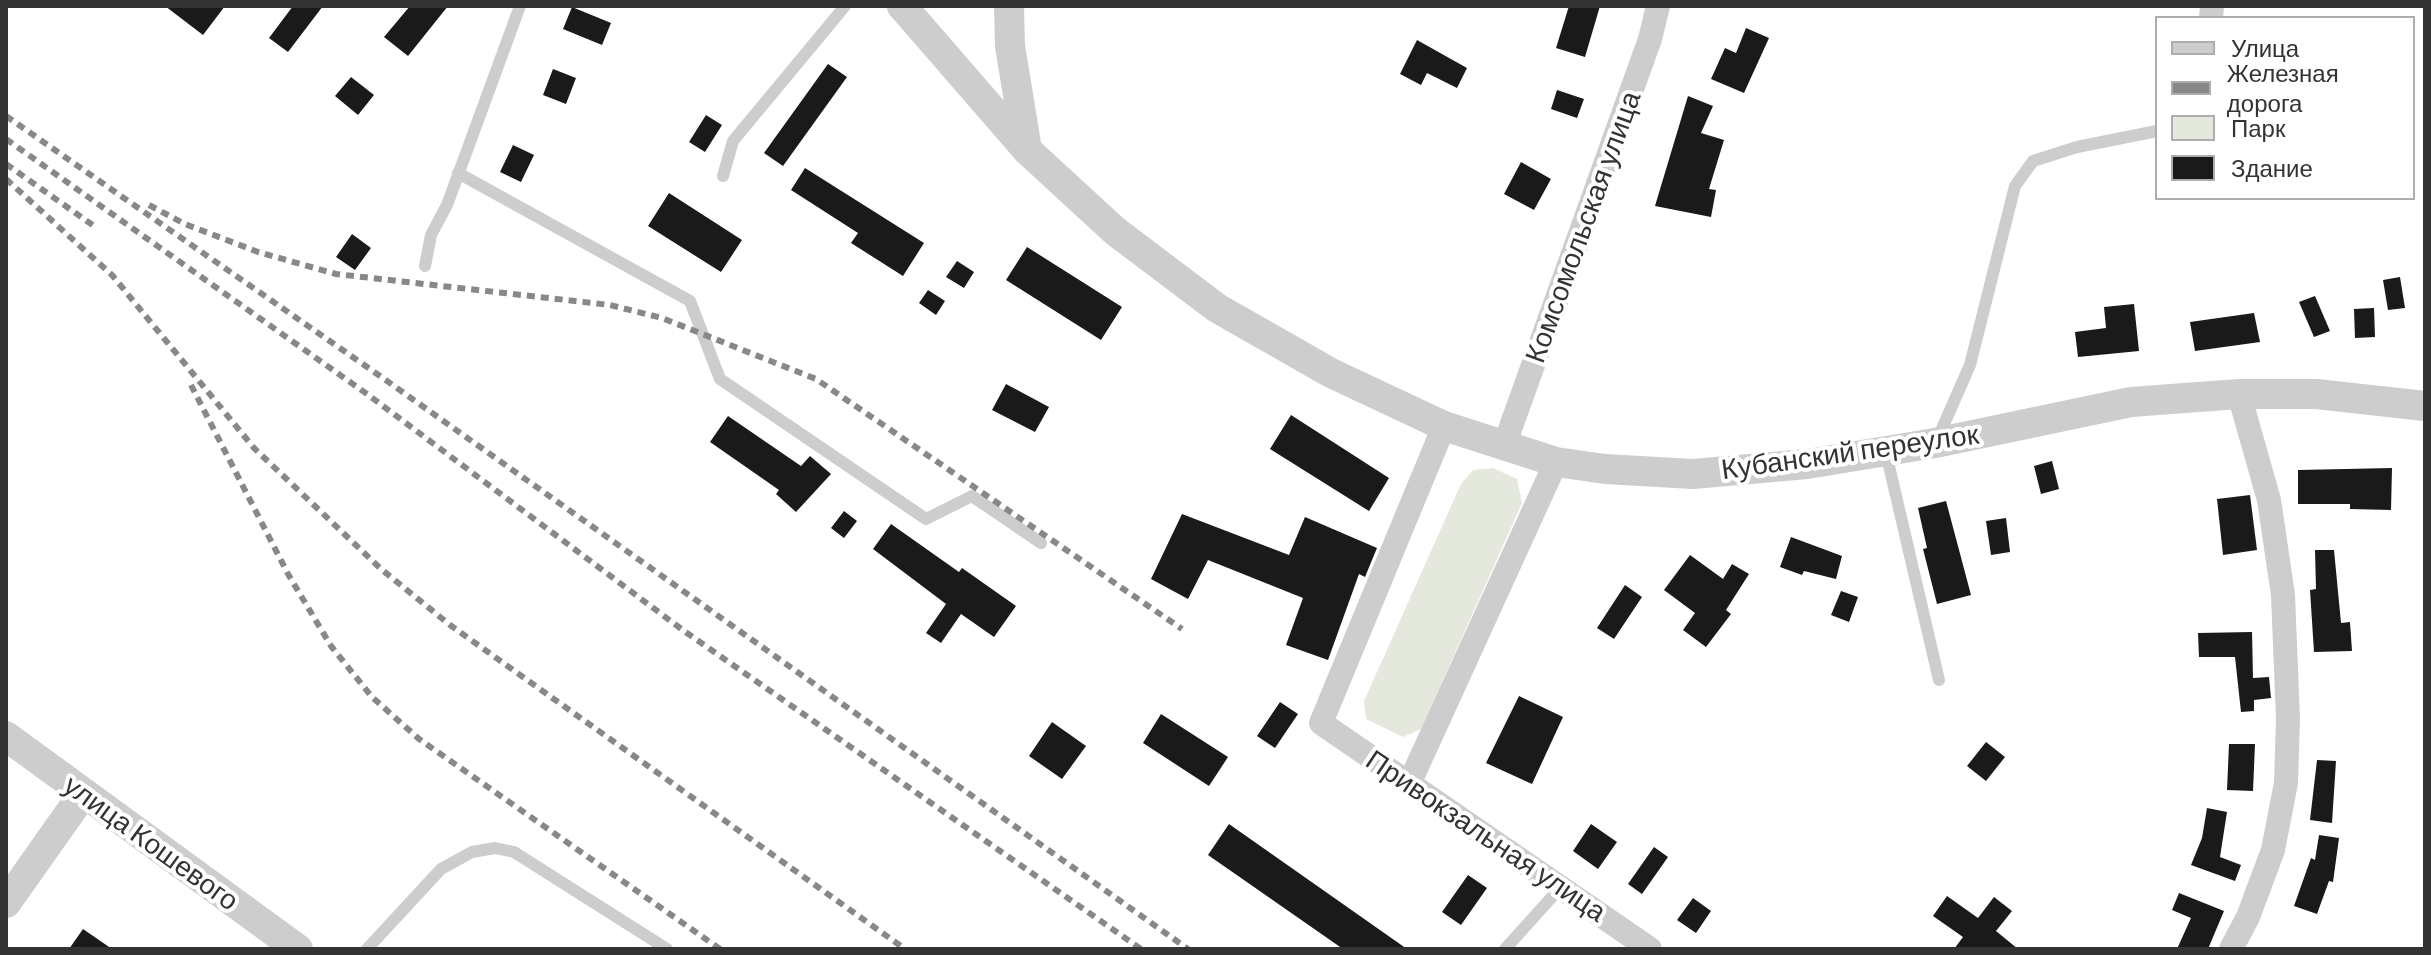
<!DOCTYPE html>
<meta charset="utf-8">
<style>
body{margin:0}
#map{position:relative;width:2431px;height:955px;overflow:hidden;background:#fff;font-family:Barlow,sans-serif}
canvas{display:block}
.frame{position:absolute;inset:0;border:8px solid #333;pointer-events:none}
.legend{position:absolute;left:2155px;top:16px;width:260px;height:184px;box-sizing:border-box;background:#fff;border:2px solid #adadad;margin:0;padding:10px 14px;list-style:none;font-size:24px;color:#333}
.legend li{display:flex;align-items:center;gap:16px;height:40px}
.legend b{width:40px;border:2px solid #adadad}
</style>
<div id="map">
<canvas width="2431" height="955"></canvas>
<div class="frame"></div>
<ul class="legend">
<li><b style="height:10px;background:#cdcdcd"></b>Улица</li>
<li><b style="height:10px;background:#888"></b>Железная дорога</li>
<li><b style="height:22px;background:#e5e8dd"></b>Парк</li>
<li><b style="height:22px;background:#1a1a1a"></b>Здание</li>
</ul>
</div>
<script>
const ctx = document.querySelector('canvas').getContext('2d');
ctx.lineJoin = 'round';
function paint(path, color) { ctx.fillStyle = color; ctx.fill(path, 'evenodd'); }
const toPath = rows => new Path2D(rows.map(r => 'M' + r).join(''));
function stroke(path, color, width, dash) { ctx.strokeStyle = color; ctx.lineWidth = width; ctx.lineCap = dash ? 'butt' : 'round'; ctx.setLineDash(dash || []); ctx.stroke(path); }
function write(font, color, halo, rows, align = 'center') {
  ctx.font = font + ' Barlow,sans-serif'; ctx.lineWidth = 8; ctx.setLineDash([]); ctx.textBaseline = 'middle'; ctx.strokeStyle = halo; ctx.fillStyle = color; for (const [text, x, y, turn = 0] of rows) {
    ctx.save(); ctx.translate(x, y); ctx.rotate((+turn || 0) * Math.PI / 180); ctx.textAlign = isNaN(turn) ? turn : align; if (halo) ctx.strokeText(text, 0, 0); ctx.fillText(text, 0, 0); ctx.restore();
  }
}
paint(toPath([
 [1493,468,1517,479,1522,503,1421,729,1403,737,1366,719,1364,701,1461,484,1473,470]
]), '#e5e8dd');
paint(toPath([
 [165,6,225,6,203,35],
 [293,6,323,6,288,52,269,38],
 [410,6,448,6,408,56,384,37],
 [1569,6,1600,6,1585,57,1556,48],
 [572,7,611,23,602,45,563,29],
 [1746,28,1769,38,1744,93,1711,79,1725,48,1736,53],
 [1417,40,1467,68,1457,88,1427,73,1421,85,1400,74],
 [828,64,847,77,783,166,764,153],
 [553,69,576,78,566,104,543,95],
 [351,77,374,95,358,115,335,96],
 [1557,90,1584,99,1577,118,1551,109],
 [1688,96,1713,106,1701,133,1724,140,1709,189,1716,190,1711,217,1655,206],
 [706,115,722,125,705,152,689,142],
 [513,145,534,155,521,182,500,172],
 [1521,162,1551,179,1534,210,1504,194],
 [805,168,924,243,903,276,851,243,858,233,791,190],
 [669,193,742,240,721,272,648,226],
 [352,234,371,248,355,270,336,257],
 [1027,247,1122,307,1101,340,1006,280],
 [957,261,974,272,964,288,946,277],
 [2400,277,2405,308,2388,310,2383,280],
 [928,290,945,301,936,315,919,303],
 [2315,296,2330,331,2314,337,2299,302],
 [2134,304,2139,351,2078,357,2075,332,2106,328,2104,307],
 [2374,308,2375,337,2355,338,2354,309],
 [2254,313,2260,342,2195,351,2190,322],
 [1006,384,1049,407,1035,432,992,410],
 [1291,415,1389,478,1369,511,1270,449],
 [728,416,801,466,810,456,831,474,796,512,776,494,779,490,710,442],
 [2052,461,2059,489,2041,494,2034,466],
 [2392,468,2391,510,2350,509,2350,504,2298,504,2298,470],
 [2250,495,2257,550,2223,555,2217,499],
 [1946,501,1971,595,1937,604,1923,549,1927,548,1918,508],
 [844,511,857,521,844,538,831,528],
 [1182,514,1289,555,1305,517,1377,548,1365,577,1359,574,1328,660,1286,645,1303,598,1208,560,1188,599,1151,579],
 [2006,518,2010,552,1991,555,1986,521],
 [891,524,959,572,962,568,1016,606,994,637,961,614,941,643,926,633,946,604,873,549],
 [1791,537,1842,556,1836,579,1804,571,1802,575,1780,567],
 [2315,550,2334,550,2341,623,2350,622,2352,651,2314,652,2310,590,2316,589],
 [1690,555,1723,579,1732,564,1749,574,1726,610,1731,614,1706,647,1683,630,1695,613,1664,590],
 [1625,585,1642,597,1614,639,1597,628],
 [1841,591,1858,597,1849,622,1831,615],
 [2252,632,2253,678,2269,677,2271,698,2254,700,2254,711,2241,712,2235,657,2199,657,2198,633],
 [1519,696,1563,717,1532,784,1486,763],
 [1280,702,1298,714,1275,748,1257,736],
 [1161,714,1228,757,1209,786,1143,743],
 [1052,722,1086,746,1062,779,1029,756],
 [1986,742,2005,757,1986,781,1967,766],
 [2229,744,2255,744,2253,791,2227,790],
 [2317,760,2336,761,2332,823,2310,820],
 [2207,808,2227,812,2220,857,2241,865,2235,881,2191,865,2202,838],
 [1229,824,1407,949,1343,949,1208,855],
 [1591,824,1617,842,1598,869,1573,851],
 [2319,835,2339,838,2333,882,2329,881,2317,914,2294,906,2311,858,2315,860],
 [1654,847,1668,857,1642,894,1628,884],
 [1468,875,1487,888,1461,925,1442,912],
 [2179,893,2224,911,2208,949,2177,949,2191,918,2172,910],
 [1947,896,1978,918,1994,897,2012,911,1996,931,2018,949,1954,949,1963,937,1933,916],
 [1693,898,1711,911,1696,933,1677,920],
 [83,929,112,949,69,949]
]), '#1a1a1a');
stroke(toPath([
 [458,173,690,301,720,379,926,519,972,496,1041,543],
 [723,176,733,141,845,6],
 [425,266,431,235,447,205,520,6],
 [1937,440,1970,365,2015,186,2033,161,2077,147,2157,131],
 [1886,453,1939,680],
 [367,949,441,869,472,852,495,848,514,852,667,949],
 [1505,949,1561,887]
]), '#cdcdcd', 12);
stroke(toPath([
 [2211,18,2212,6],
 [1444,426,1321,723,1650,949],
 [1504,446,1650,39,1658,6],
 [1409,784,1556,462],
 [2231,949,2248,917,2273,850,2286,783,2288,719,2283,595,2269,500,2239,394]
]), '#cdcdcd', 24);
stroke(toPath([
 [902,6,1027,150,1115,231,1217,308,1331,373,1444,426,1556,462,1605,469,1693,474,1807,464,1935,443,2131,402,2239,394,2316,394,2425,406],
 [1009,6,1010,46,1027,150],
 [6,736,298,949],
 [6,903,83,794]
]), '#cdcdcd', 30);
stroke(toPath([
 [6,116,380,376,1188,949],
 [6,139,367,394,684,631,1141,949],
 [6,164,94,226],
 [6,179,112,275,254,448,381,569,450,625,905,949],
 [149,205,185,224,258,252,336,274,610,305,662,318,816,379,1182,629],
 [191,385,288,574,331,646,372,697,419,739,720,949]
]), '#888', 6, [8, 6]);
write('28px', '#333', '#fff', [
 ["Комсомольская улица",1583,227,-70],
 ["Кубанский переулок",1850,452,-8],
 ["Привокзальная улица",1486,836,34],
 ["улица Кошевого",151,843,36]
]);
</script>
